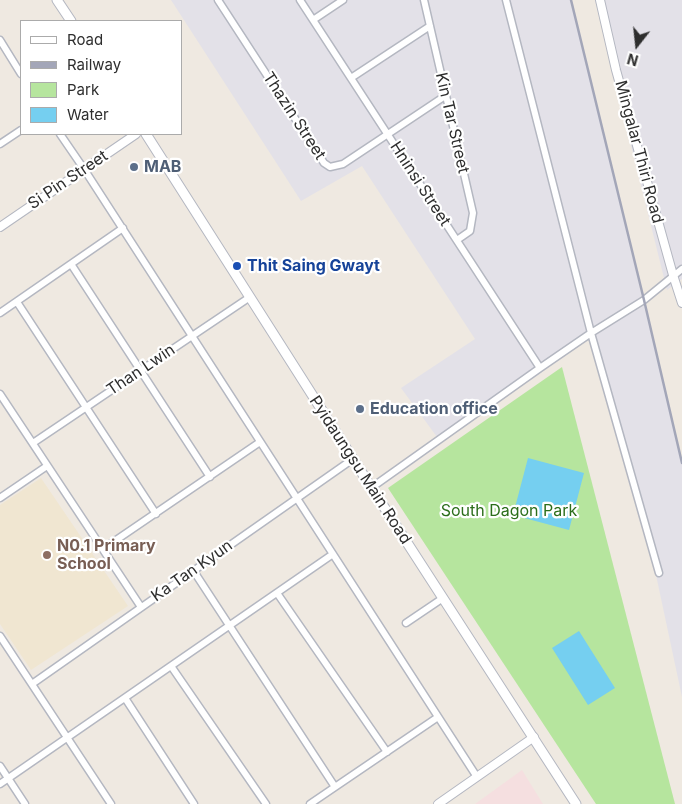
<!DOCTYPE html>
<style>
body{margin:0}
#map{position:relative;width:682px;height:804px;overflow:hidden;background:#efe9e1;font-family:Inter,sans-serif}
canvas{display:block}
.legend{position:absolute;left:20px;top:20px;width:162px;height:115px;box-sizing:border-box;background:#fff;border:1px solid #ababab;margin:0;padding:6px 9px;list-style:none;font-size:15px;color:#2e2e2e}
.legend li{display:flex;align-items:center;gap:10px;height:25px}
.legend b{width:25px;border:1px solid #ababab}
.north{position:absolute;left:612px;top:20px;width:50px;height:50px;-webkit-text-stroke:4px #fff;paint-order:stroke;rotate:196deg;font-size:14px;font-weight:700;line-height:20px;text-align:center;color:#2e2e2e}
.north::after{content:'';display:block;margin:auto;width:18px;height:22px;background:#2e2e2e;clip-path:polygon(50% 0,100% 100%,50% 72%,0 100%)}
</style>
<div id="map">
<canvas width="682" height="804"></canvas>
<ul class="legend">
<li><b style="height:6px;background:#fff"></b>Road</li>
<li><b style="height:6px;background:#a3a6b8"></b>Railway</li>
<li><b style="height:14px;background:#b6e59e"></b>Park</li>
<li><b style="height:14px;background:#75cff0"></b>Water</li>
</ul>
<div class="north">N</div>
</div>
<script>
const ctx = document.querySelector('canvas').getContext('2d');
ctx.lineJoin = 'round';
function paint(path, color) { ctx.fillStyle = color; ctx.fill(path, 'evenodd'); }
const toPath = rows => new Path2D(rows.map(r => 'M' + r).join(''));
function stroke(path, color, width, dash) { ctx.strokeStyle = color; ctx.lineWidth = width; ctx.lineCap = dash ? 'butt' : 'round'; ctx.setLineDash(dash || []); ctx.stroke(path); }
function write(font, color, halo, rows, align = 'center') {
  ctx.font = font + ' Inter,sans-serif'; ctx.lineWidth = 4.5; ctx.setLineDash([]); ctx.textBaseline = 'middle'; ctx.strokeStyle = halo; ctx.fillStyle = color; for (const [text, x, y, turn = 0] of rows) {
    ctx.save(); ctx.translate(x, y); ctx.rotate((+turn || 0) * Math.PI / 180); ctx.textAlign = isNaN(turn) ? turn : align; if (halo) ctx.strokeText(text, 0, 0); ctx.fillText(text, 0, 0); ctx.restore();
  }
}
paint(toPath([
 [171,0,571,0,682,463,682,697,646,528,591,333,542,372,440,441,401,388,475,339,362,166,301,201],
 [595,0,682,0,682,279,667,290]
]), '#e3e1e8');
paint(toPath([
 [41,478,128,606,31,670,0,624,0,505]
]), '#f0e6d1');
paint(toPath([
 [522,770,543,804,475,804]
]), '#f5dfe0');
paint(toPath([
 [562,367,675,804,596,804,388,488]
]), '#b6e59e');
paint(toPath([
 [528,458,584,473,569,530,513,515],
 [579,631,615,688,588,705,552,648]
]), '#75cff0');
const minor = toPath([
 [218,0,324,163,330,167,343,164,445,96],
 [300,0,540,368],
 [424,0,473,213,470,231,457,240],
 [506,0,591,333,659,573],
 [313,20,343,0],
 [0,40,21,74],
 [351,78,430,26],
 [60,134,84,169,477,777],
 [0,144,21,130],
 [71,264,210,477],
 [17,302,156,514],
 [0,313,123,228],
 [0,394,141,607],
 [33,443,250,297],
 [371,488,540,368,591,333,644,300,682,269],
 [0,498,47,466],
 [103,549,260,442],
 [193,570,335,787],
 [277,593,387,752],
 [406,623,443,598],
 [0,636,111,804],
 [171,666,266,804],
 [32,684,353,459],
 [125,698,194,804],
 [0,766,25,804],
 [0,784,333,554],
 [310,804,438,717]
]);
const tertiary = toPath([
 [600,0,616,70,673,275,682,303],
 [0,227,136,134],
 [438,804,534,737]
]);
const secondary = toPath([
 [57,0,71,21],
 [146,134,353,459,576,804]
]);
stroke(minor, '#b4b7c1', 9);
stroke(tertiary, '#b4b7c1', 10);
stroke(secondary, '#b4b7c1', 11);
stroke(minor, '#fff', 6);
stroke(tertiary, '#fff', 8);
stroke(secondary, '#fff', 9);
stroke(toPath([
 [571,0,644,300,682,463]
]), '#a3a6b8', 2.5);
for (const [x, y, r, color] of [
 [134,167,5,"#5c6f8a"],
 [237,266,5,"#1a4fb4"],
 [360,409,5,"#5c6f8a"],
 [47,555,5,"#8d6e63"]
]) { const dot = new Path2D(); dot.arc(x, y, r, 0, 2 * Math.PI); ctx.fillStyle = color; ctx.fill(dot); stroke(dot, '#fff', 2); }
write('16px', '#2e2e2e', '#fff', [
 ["Thazin Street",294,116,57],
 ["Kin Tar Street",452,123,77],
 ["Mingalar Thiri Road",639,152,75],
 ["Si Pin Street",68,180,-34],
 ["Hninsi Street",420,184,57],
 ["Than Lwin",141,370,-34],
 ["Pyidaungsu Main Road",360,470,57],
 ["Ka Tan Kyun",192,571,-35]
]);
write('bold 16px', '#4e5e75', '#fff', [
 ["MAB",144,167],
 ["Education office",370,409]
], 'left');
write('bold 16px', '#164399', '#fff', [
 ["Thit Saing Gwayt",247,266]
], 'left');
write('16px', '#2c6e1b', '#fff', [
 ["South Dagon Park",509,511]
]);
write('bold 16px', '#785e54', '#fff', [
 ["N0.1 Primary",57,546],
 ["School",57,564]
], 'left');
</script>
